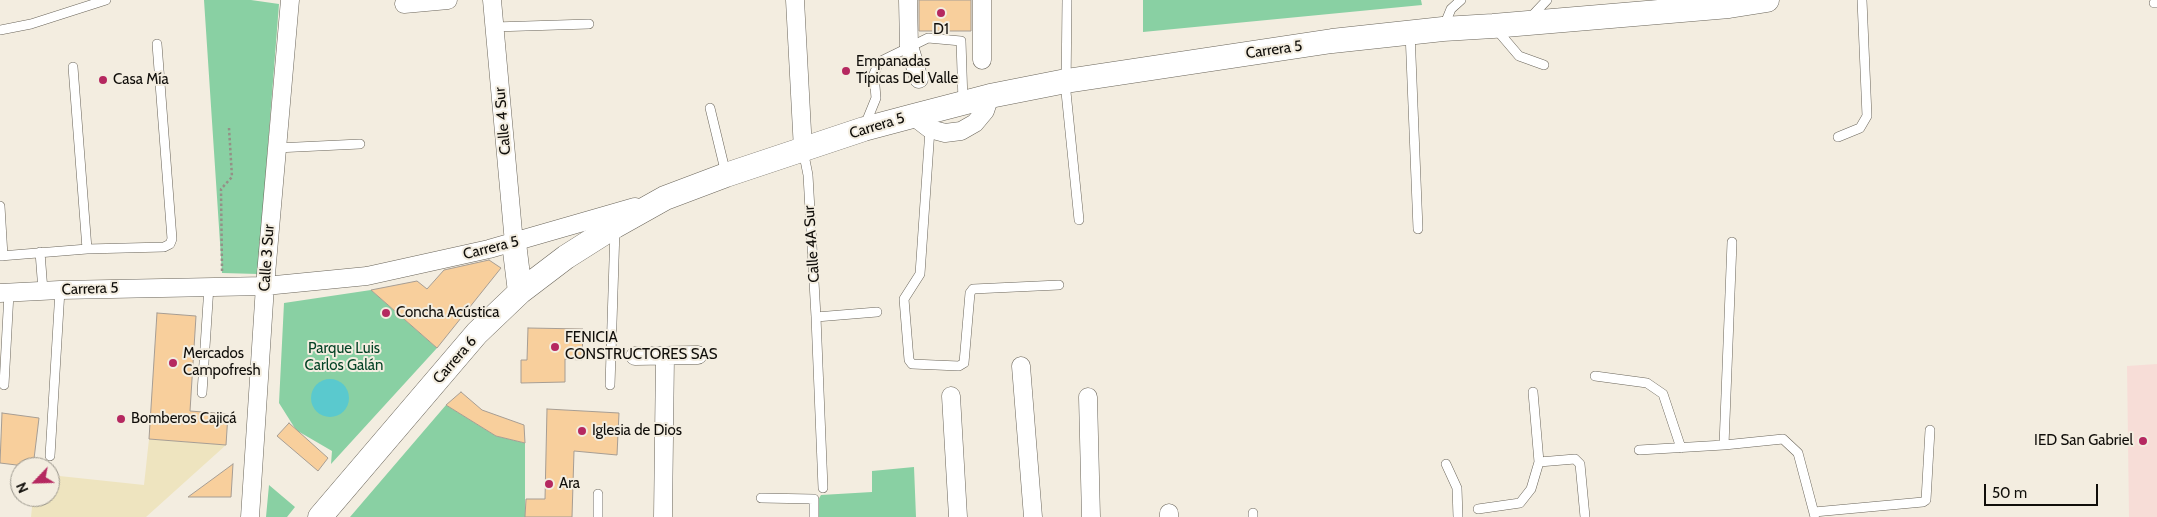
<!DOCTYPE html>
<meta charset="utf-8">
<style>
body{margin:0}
#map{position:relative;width:2157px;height:517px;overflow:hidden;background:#f3ede0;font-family:Cabin,sans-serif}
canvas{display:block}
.north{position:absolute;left:10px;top:457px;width:50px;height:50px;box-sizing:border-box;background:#f3ede0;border:1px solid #98948a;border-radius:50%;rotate:246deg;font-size:14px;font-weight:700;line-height:20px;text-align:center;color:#100e0a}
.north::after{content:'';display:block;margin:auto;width:18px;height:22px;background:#b52860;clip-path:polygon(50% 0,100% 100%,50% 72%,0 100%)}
.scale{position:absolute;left:1984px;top:484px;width:114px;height:22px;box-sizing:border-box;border:2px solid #100e0a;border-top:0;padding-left:6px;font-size:15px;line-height:18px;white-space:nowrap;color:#100e0a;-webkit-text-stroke:4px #f3ede0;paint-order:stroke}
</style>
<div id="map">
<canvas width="2157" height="517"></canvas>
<div class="north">N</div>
<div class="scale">50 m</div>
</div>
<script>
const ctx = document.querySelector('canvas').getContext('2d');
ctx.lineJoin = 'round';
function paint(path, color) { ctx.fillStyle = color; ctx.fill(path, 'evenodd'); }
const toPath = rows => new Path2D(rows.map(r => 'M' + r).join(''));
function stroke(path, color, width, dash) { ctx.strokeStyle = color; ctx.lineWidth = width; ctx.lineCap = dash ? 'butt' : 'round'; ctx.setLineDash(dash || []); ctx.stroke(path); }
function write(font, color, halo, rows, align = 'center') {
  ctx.font = font + ' Cabin,sans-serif'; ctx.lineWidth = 4; ctx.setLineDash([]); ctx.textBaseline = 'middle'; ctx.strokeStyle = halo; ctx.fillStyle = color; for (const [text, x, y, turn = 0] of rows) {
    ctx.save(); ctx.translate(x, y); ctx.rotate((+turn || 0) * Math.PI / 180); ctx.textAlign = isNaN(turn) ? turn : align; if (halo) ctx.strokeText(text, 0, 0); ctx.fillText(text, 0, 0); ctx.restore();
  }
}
paint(toPath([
 [2157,364,2157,517,2129,517,2127,366]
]), '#f7ddd7');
paint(toPath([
 [204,0,251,0,279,4,258,274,222,273],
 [1143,0,1421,0,1422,5,1143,32],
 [371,290,437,348,331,464,332,451,296,430,279,403,284,303],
 [446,405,496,436,525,443,525,517,350,517],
 [914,467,916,517,817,517,817,502,821,495,872,492,872,471],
 [269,485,295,507,287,517,266,517]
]), '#89d0a3');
paint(toPath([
 [149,439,226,445,146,517,31,517,33,497,50,497,50,475,144,485]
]), '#eee4bf');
paint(toPath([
 '311 398a19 19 0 1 1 38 0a19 19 0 1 1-38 0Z'
]), '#5ac9ce');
const building = toPath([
 [919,0,971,0,971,31,919,31,919,0],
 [489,260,501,268,437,348,371,290,417,281,427,289,444,270,489,260],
 [157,313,196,316,190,411,228,414,226,445,149,439,157,313],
 [528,328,583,329,582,360,565,359,565,382,521,383,521,360,527,360,528,328],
 [461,392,482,410,524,425,525,443,496,436,446,405,461,392],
 [547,409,619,413,617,455,574,451,572,517,525,517,526,499,545,499,547,409],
 [2,413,39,418,33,467,0,463,2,413],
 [289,423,328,458,318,471,277,436,289,423],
 [233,464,231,497,188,497,214,478,233,464]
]);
paint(building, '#f8cf9c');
stroke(building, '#a69d93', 1);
const service = toPath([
 [1067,0,1066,92,1079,220],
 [2154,3,2157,3],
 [1530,18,1547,0],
 [1444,26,1451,9,1461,0],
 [494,27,589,24],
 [1496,29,1519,56,1544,65],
 [0,30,31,24,106,0],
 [1410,32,1418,229],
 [73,67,87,249],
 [710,108,726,174],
 [865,125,876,98,874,74,879,62,928,38,961,41,963,102],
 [930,129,920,274,904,299,909,360,912,364,959,366,964,363,970,293,973,289,1059,285],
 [1838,137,1860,128,1867,116,1862,0],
 [276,148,360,144],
 [803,150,808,175,816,317,823,488],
 [0,206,3,256],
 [40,252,43,291],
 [0,256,87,249,164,247,170,244,172,239,157,44],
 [816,317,877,312],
 [1595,376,1647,383,1663,394,1681,448],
 [4,385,9,293],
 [610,385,615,229],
 [1533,392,1539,462],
 [202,393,209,286],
 [1724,445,1732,242],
 [1639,450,1724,445,1783,439,1798,453,1815,517],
 [50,456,60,290],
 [1446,464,1457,488,1458,517],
 [761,498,814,499,814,517],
 [1478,509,1520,503,1531,489,1539,462,1575,459,1580,464,1585,517],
 [1814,512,1923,502,1926,500,1930,430],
 [1253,513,1253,517],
 [598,517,598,494]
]);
const minor = toPath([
 [492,0,514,243],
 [795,0,803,150],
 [908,0,909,46,919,79],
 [982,0,982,60],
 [404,4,448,0],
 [913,116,930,129,945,133,961,131,975,123,985,111,990,96],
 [0,293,60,290,265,286,367,276,489,249,635,207],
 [635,356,698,355],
 [1021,366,1033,517],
 [951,396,958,517],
 [1088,397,1091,517],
 [1169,513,1169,517],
 [250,517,265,286,290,0],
 [663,517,665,356]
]);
const secondary = toPath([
 [514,243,520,292],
 [320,517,477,333,520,292,566,257,615,226,665,198,726,175,864,129,913,116,990,96,1066,81,1332,41,1443,29,1493,26,1729,6,1767,0]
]);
stroke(service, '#6a655a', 10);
stroke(minor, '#6a655a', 19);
stroke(secondary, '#6a655a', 25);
stroke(toPath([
 [222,271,221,189,232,177,229,128]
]), '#959087', 2.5, [2.5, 2.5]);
stroke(service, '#fff', 9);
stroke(minor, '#fff', 18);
stroke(secondary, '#fff', 24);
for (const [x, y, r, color] of [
 [941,13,5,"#b52860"],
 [846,71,5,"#b52860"],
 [103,80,5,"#b52860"],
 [386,313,5,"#b52860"],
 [555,347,5,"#b52860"],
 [173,363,5,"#b52860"],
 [121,419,5,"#b52860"],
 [582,431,5,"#b52860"],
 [2143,441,5,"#b52860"],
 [549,484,5,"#b52860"]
]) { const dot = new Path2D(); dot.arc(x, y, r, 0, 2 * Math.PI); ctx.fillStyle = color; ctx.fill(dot); stroke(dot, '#f3ede0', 2); }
write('15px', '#100e0a', '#f3ede0', [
 ["D1",941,30,"center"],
 ["Empanadas",856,62],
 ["Típicas Del Valle",856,79],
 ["Casa Mía",113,80],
 ["Concha Acústica",396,313],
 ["FENICIA",565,338],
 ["CONSTRUCTORES SAS",565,355],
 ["Mercados",183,354],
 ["Campofresh",183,371],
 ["Bomberos Cajicá",131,419],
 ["Iglesia de Dios",592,431],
 ["IED San Gabriel",2133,441,"right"],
 ["Ara",559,484]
], 'left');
write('15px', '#100e0a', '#f3ede0', [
 ["Carrera 5",1274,50,-8],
 ["Calle 4 Sur",503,121,-95],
 ["Carrera 5",877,126,-17],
 ["Calle 4A Sur",812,244,-94],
 ["Carrera 5",491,248,-14],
 ["Calle 3 Sur",267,258,-86],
 ["Carrera 5",90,289,-2],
 ["Carrera 6",455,360,-49]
]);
write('15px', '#054326', '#f3ede0', [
 ["Parque Luis",344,349],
 ["Carlos Galán",344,366]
]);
</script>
